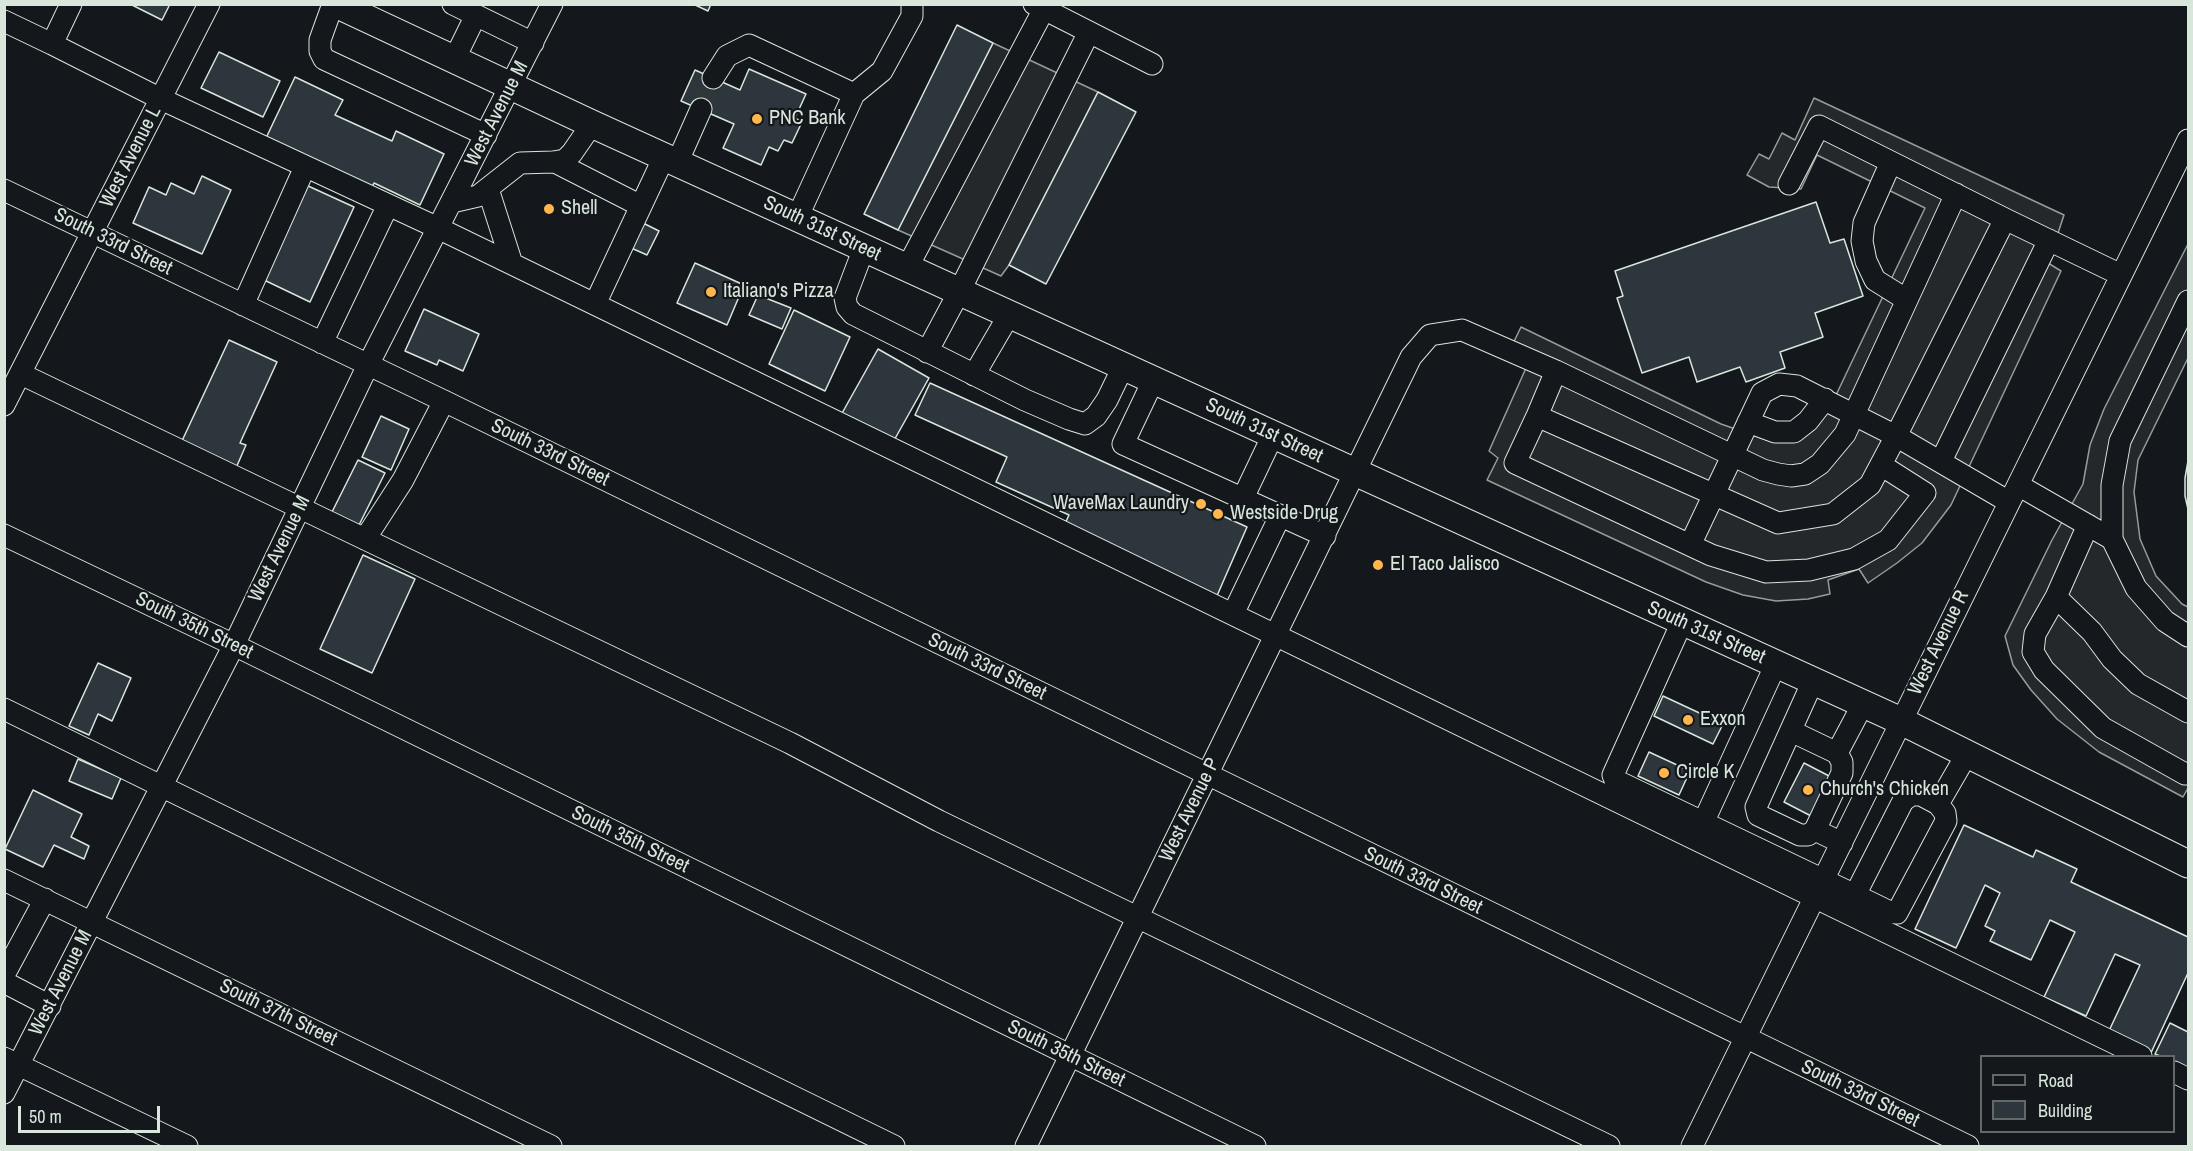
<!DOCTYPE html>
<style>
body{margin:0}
#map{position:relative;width:2193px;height:1151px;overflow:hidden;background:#14181c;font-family:"Archivo Narrow",sans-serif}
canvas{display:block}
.frame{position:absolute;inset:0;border:6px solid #d8e6dc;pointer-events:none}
.legend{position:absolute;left:1980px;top:1055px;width:195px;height:78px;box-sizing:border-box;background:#14181c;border:2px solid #626a69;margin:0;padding:8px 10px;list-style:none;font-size:18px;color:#d8e6dc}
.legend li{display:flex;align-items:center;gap:12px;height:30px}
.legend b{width:30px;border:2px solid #626a69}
.scale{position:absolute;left:18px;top:1106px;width:142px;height:27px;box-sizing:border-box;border:3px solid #d8e6dc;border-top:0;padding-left:8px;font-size:18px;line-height:21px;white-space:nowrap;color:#d8e6dc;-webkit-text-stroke:4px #14181c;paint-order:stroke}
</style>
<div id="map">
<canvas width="2193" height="1151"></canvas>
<div class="frame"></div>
<ul class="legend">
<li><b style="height:8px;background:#14181c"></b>Road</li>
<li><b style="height:16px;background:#2c363c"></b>Building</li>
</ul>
<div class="scale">50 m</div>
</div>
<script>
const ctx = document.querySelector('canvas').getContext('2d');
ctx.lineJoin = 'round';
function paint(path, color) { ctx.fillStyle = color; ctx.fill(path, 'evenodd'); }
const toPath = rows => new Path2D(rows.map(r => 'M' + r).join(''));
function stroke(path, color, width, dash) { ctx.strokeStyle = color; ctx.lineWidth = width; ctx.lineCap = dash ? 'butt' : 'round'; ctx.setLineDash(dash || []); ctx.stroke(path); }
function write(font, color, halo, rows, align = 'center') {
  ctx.font = font + ' "Archivo Narrow",sans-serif'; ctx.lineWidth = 4.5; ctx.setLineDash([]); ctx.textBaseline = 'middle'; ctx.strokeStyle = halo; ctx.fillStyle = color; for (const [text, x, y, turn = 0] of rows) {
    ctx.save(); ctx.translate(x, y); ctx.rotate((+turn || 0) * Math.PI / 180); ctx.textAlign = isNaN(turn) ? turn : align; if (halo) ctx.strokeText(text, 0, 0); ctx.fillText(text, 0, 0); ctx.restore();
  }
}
const parking = toPath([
 [993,43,1098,92,1009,265,1001,276,898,230,993,43],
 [1814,98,2064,215,2048,263,2061,271,1951,505,1922,543,1897,563,1868,583,1859,569,1828,580,1830,594,1808,599,1776,601,1743,595,1706,582,1487,480,1498,458,1489,451,1526,368,1506,358,1521,327,1721,424,1767,440,1788,441,1804,437,1819,424,1837,393,1925,208,1817,155,1801,189,1769,187,1747,175,1759,154,1769,159,1782,133,1795,140,1814,98],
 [2188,244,2188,358,2138,460,2134,492,2140,539,2156,576,2182,604,2188,607,2188,788,2183,797,2099,752,2057,719,2031,690,2013,665,2005,636,2052,540,2083,484,2090,445,2104,409,2188,244]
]);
paint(parking, '#24282b');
stroke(parking, '#939e99', 1.5);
const building = toPath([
 [130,4,170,4,162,20,130,4],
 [693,4,711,4,708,11,693,4],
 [957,25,993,43,898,230,864,214,957,25],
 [219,52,280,81,263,117,201,88,219,52],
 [749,69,806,94,795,118,802,122,792,143,784,140,778,151,769,147,761,165,723,148,734,124,681,101,695,70,740,90,749,69],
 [295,77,343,100,335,115,392,141,396,131,444,154,420,205,374,183,372,187,266,138,295,77],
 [1098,92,1136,112,1046,284,1009,265,1098,92],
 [202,176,231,190,202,254,133,223,149,187,166,195,171,183,194,194,202,176],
 [306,185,354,207,310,302,262,279,306,185],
 [1816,202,1830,243,1844,239,1863,296,1815,313,1823,337,1780,352,1785,368,1746,382,1740,367,1697,382,1689,357,1642,373,1617,298,1623,296,1615,271,1816,202],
 [641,222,659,231,647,255,629,247,641,222],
 [695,263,744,285,727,325,677,303,695,263],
 [758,295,791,308,782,329,749,315,758,295],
 [424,309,479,334,463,371,439,360,437,365,405,351,424,309],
 [794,310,850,337,825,391,769,364,794,310],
 [229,340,277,362,240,443,246,445,236,468,181,443,229,340],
 [878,349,929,378,892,444,841,415,878,349],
 [930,383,1247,527,1216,598,1063,528,1069,515,996,482,1007,457,915,415,930,383],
 [381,416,409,429,391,470,362,457,381,416],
 [358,460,385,473,357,529,330,516,358,460],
 [2188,461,2188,509,2185,496,2185,478,2188,461],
 [363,555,415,579,372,673,320,649,363,555],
 [98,663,131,678,112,721,98,714,89,735,69,726,98,663],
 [1663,696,1723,724,1713,744,1654,716,1663,696],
 [1649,752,1690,771,1679,795,1638,776,1649,752],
 [78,759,121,778,112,799,69,781,78,759],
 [1804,763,1833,778,1813,817,1784,802,1804,763],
 [33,790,82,814,71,837,89,846,84,859,54,845,43,867,5,849,33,790],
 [1964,825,2033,857,2036,850,2077,869,2071,882,2188,937,2188,973,2150,1055,2107,1035,2140,965,2115,954,2086,1016,2044,997,2075,932,2050,920,2031,960,1990,941,1995,931,1985,926,2000,893,1985,885,1956,948,1915,929,1964,825],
 [2170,1023,2188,1032,2188,1070,2174,1063,2174,1056,2160,1056,2155,1054,2170,1023]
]);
paint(building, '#2c363c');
stroke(building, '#d8e6dc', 1.5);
stroke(toPath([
 [701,109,713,78]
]), '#313739', 21, [21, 10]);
const minor = toPath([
 [71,4,52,44,161,99,438,228,2141,1056],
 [333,4,320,40,320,51,324,59,486,135],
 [453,4,533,43],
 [1034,4,1152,64],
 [4,21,52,44],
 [454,60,476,15],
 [713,78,727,56,749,45,854,94,797,218],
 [854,94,882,71,912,16,912,4],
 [555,162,641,206],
 [1891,162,1864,223,1862,241,1866,261,1875,280,1907,300],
 [677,163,701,109],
 [1789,184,1819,126,2005,219],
 [488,189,512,264],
 [4,190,444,401,1968,1146],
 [452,202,478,196,520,163,553,162,565,160,572,153,592,124],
 [864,248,845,298,847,307,853,314,1025,400,1069,419,1085,424,1096,416,1107,400,1123,367],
 [907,268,1044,9],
 [595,304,664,157],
 [243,305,305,167],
 [322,343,388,205],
 [927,352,959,292,1089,32],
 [1556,371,1763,470,1778,474,1791,476,1805,474,1820,464,1845,434,1956,194],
 [21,374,790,743,939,821,1609,1146],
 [974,375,1009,315],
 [1153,381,1123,444,1325,536],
 [4,405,209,4],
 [1537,416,1515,463,1711,555,1766,572,1809,570,1854,559,1888,540,1925,493,1881,465],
 [1748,422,1775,432,1794,432,1808,421,1825,399],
 [1941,461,2049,240],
 [2018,485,2112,539,2112,485,2120,441,2188,301],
 [1243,498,1273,435],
 [2088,525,2056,597,2092,632,2112,659,2138,684,2188,712],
 [4,535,234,645,1255,1146],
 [365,539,403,480,444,401],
 [2112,539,2136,588,2165,621,2188,636],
 [1690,545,1762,393,1779,384,1797,386,1896,436,2005,219,2121,275],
 [2056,597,2035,634,2033,652,2044,670,2103,728,2185,774,2188,773],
 [1233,614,1280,516],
 [1682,622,1613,775,1615,780,1855,895],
 [1813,681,1756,807,1758,815,1800,835,1808,835,1815,830,1842,843],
 [4,709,894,1146],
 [1791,731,1837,753],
 [1938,804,1945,813,1946,821,1897,913,1890,912,1855,895,1903,801,1911,795,1921,795,1938,804,1967,754],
 [1703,823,1776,664],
 [1815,830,1842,773,1842,762,1837,753,1863,704],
 [4,880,551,1146],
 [4,975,45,899],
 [4,982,50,1006],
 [4,1058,187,1146],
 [2174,1072,2188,1079],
 [4,1093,234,645,368,365,552,4],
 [1026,1146,1411,357,1430,335,1462,330,1556,371,1537,416,1778,523,1833,514,1870,485,1896,436,2009,502],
 [1692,1146,2188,140]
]);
const major = toPath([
 [336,4,592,124,1901,721,2188,864]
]);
stroke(minor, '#d8e6dc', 23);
stroke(major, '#d8e6dc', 29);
stroke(minor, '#14181c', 21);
stroke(major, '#14181c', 27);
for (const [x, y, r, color] of [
 [757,119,6,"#ffb74d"],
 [549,209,6,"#ffb74d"],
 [711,292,6,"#ffb74d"],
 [1201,504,6,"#ffb74d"],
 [1218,514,6,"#ffb74d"],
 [1378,565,6,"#ffb74d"],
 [1688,720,6,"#ffb74d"],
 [1664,773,6,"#ffb74d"],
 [1808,790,6,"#ffb74d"]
]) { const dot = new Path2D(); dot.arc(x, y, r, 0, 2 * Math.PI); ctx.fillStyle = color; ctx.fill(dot); stroke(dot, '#14181c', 2); }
write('20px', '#d8e6dc', '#14181c', [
 ["West Avenue M",497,114,-63],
 ["West Avenue L",131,157,-63],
 ["South 31st Street",822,229,25],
 ["South 33rd Street",113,242,26],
 ["South 31st Street",1264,431,25],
 ["South 33rd Street",550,453,26],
 ["West Avenue M",280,549,-64],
 ["South 35th Street",194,626,26],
 ["South 31st Street",1706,633,24],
 ["West Avenue R",1939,643,-64],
 ["South 33rd Street",987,667,26],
 ["West Avenue P",1190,810,-64],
 ["South 35th Street",630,840,26],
 ["South 33rd Street",1423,881,26],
 ["West Avenue M",61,983,-63],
 ["South 37th Street",278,1013,26],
 ["South 35th Street",1066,1054,26],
 ["South 33rd Street",1860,1094,26]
]);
write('20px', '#d8e6dc', '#14181c', [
 ["PNC Bank",769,119],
 ["Shell",561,209],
 ["Italiano's Pizza",723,292],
 ["WaveMax Laundry",1189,504,"right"],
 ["Westside Drug",1230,514],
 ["El Taco Jalisco",1390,565],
 ["Exxon",1700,720],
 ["Circle K",1676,773],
 ["Church's Chicken",1820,790]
], 'left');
</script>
